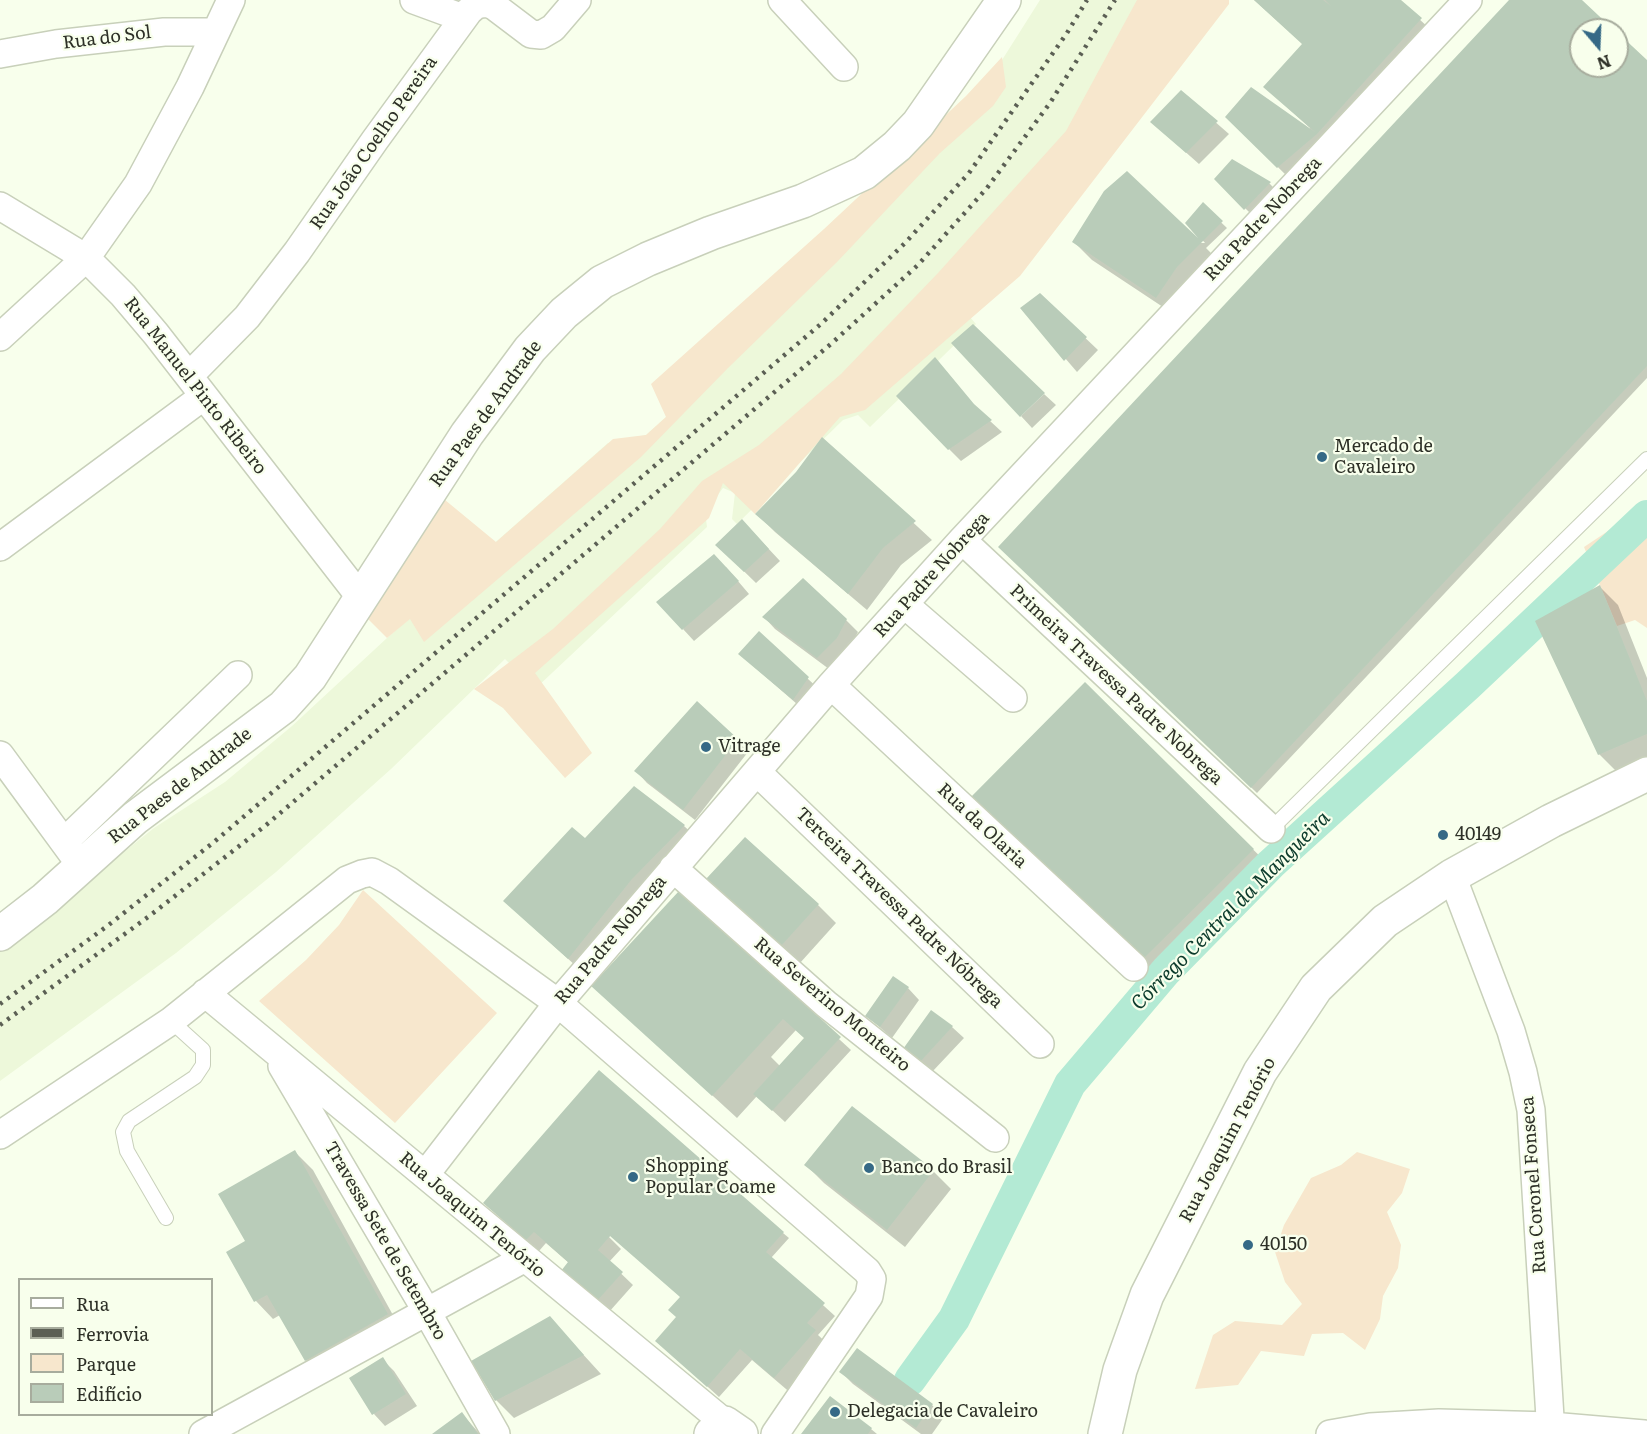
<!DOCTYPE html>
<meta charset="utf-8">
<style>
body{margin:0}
#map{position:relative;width:1647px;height:1434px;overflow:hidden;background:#f8ffec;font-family:Literata,serif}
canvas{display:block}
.legend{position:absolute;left:18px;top:1278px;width:195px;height:138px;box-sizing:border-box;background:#f8ffec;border:2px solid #a7ac9d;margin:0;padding:8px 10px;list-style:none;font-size:18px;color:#2d3027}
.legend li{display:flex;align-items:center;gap:12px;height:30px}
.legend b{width:30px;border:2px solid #a7ac9d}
.north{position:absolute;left:1569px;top:18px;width:60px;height:60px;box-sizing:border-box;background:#f8ffec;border:2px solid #a7ac9d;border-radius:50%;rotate:161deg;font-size:16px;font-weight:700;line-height:24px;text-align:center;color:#2d3027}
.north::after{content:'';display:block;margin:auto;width:21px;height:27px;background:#356986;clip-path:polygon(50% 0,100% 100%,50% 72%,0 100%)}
</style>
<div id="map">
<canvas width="1647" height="1434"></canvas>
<ul class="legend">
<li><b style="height:8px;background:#fff"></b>Rua</li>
<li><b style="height:8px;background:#5b5f54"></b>Ferrovia</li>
<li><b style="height:16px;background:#f7e7cd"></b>Parque</li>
<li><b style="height:16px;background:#b9ccb9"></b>Edifício</li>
</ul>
<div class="north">N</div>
</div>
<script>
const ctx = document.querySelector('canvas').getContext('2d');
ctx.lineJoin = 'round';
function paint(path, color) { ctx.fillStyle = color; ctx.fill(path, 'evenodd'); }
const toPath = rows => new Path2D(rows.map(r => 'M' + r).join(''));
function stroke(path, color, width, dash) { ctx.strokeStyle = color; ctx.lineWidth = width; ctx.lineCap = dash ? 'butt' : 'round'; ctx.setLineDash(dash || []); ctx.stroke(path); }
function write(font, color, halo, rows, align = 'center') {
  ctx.font = font + ' Literata,serif'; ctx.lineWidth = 4.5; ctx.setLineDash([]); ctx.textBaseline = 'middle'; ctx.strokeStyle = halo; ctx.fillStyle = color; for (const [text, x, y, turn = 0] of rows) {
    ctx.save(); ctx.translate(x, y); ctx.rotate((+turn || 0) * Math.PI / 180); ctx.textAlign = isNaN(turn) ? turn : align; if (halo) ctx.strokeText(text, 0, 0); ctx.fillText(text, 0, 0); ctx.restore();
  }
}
paint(toPath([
 [1040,0,1222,0,969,316,976,324,870,427,858,415,843,420,737,524,732,519,735,493,723,488,705,512,707,527,535,689,505,659,391,769,276,872,176,953,0,1081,0,951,154,828,225,782,292,726,387,638,608,443,646,435,666,417,666,404,990,79]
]), '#edf8da');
paint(toPath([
 [1137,0,1229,0,1229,4,1020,276,865,410,840,417,755,514,723,483,709,518,535,673,592,753,565,778,503,708,474,689,553,629,660,529,702,481,759,445,841,374,938,273,1066,131],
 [1002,57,1006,87,993,106,940,153,837,262,728,368,641,457,424,642,410,619,387,638,364,615,439,495,496,542,613,439,646,435,666,417,651,384,824,229,966,96],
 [1647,509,1647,628,1635,620,1617,626,1584,547,1638,511],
 [363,890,497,1013,395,1123,259,1001,306,960,339,925],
 [1357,1152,1410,1169,1402,1193,1387,1212,1401,1245,1398,1268,1383,1296,1380,1319,1365,1350,1343,1333,1312,1334,1304,1356,1261,1351,1238,1385,1195,1389,1213,1335,1235,1321,1282,1325,1302,1304,1285,1282,1275,1252,1284,1225,1311,1178,1341,1165]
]), '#f7e7cd');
paint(toPath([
 [1254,0,1398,0,1439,37,1290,179,1227,117,1309,130,1310,128,1277,98,1304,45],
 [1511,0,1579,0,1611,30,1581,30,1581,66,1617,66,1617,35,1647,64,1647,378,1257,793,1000,547],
 [1181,92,1229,134,1199,164,1164,133],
 [1233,161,1270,184,1281,195,1257,220,1216,179],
 [1203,205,1227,228,1206,248,1212,254,1175,315,1092,260,1074,242,1205,243,1187,223],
 [1040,295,1098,350,1077,372,1022,308],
 [946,371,977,409,1002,432,961,461,949,449],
 [1044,394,1056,405,1032,428,1021,416],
 [823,439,932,540,901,565,867,610,775,532,757,514,797,473],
 [753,532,780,561,756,583,717,545],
 [726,567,749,594,694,641,683,629],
 [1600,587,1618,605,1647,678,1647,759,1617,772,1599,754],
 [764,617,846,620,858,632,848,650,829,669,775,629],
 [759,634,820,690,805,711,752,665],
 [1085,684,1277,873,1163,986,992,826],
 [737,740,748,752,695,820,647,783,636,771],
 [634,788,684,826,696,837,587,976,523,918,592,846],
 [679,893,851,1050,785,1122,757,1096,737,1118,593,986],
 [796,1030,806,1039,780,1066,771,1057],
 [726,897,818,905,836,923,800,963],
 [908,988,919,1000,892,1038,867,1016],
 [932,1012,952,1027,964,1038,932,1072,917,1061],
 [852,1108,933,1171,951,1189,905,1247,824,1183,806,1165],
 [295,1152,313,1170,399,1326,318,1372,306,1360,280,1315,273,1319,256,1301,247,1242],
 [496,1214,783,1233,789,1238,771,1258,835,1316,818,1335,833,1349,793,1395,752,1360,719,1397,657,1341,677,1317,682,1297,611,1235,609,1237,621,1249,609,1262,633,1285,609,1312,574,1282,569,1263,546,1243,539,1251],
 [549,1317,601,1374,514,1418,496,1400],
 [857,1350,932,1405,944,1417,932,1434,921,1434,853,1384,841,1372],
 [382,1359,394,1371,417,1406,385,1426,374,1414],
 [462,1414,480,1434,434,1434],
 [871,1429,877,1434,803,1434]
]), '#0003');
stroke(toPath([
 [910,1380,954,1319,1070,1084,1166,971,1271,864,1468,685,1647,516]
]), '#b3ead4', 32);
paint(toPath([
 [1254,0,1323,0,1331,6,1325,0,1401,0,1422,18,1317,134,1277,168,1225,117,1251,87,1315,132,1263,87,1302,44],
 [1509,0,1582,0,1614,30,1581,30,1581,66,1617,66,1617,32,1647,60,1647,366,1251,788,998,547],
 [1181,90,1218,121,1186,153,1150,122],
 [1232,159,1271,182,1244,210,1214,179],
 [1127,171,1198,238,1185,223,1203,202,1223,221,1177,267,1156,298,1072,242,1104,191],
 [1040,293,1087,337,1064,361,1020,308],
 [973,324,1045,393,1020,417,951,343],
 [935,357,974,404,992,420,948,450,896,396],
 [822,437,916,521,883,548,848,594,755,514,796,472],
 [742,519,769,549,744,572,715,545],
 [714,554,739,581,682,630,656,602],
 [803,578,847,619,837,638,817,658,762,617],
 [1600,585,1647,701,1647,734,1598,755,1535,621],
 [759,631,809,677,793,700,738,654],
 [1085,682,1254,849,1139,963,966,802],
 [697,701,738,739,683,810,634,771],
 [634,786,685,825,632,879,568,959,503,901,572,827,585,838],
 [745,837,819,904,781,946,706,879],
 [679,891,841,1037,772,1111,753,1094,804,1038,783,1019,712,1096,591,986],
 [893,976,909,987,880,1027,865,1016],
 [931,1010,953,1026,920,1062,903,1049],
 [599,1070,784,1232,766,1252,825,1303,807,1323,816,1330,774,1378,740,1349,707,1387,655,1341,676,1317,668,1310,680,1297,610,1236,598,1250,623,1272,596,1302,561,1271,568,1262,534,1232,526,1240,483,1203],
 [852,1106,934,1170,887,1230,804,1165],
 [295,1150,388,1314,305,1361,267,1295,254,1302,226,1252,245,1241,218,1194],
 [550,1316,584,1355,495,1401,471,1361],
 [857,1348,933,1404,916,1428,839,1372],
 [383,1357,406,1394,372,1415,349,1378],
 [830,1396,872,1428,868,1434,801,1434],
 [462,1412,478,1434,432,1434]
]), '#b9ccb9');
const service = toPath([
 [1271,829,1647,459],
 [166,1218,127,1151,123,1132,129,1121,195,1077,203,1065,203,1050,171,1021]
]);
const minor = toPath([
 [414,0,463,18],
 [782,0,844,67],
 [0,54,56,44,164,32,215,32],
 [0,206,86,258,123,295,156,334,361,598],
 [0,337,86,258,138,184,190,87,231,0],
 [189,376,247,317,297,252,375,140,469,11,476,5,487,3,494,6,531,34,541,35,553,28,577,0],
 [962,540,1271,829],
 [0,547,204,396],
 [904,604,1013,698],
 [831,685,1134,967],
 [0,755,74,856],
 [757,772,1040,1044],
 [64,842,238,675],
 [673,868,826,1004,995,1138],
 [1452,876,1511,1031,1523,1072,1531,1110,1551,1434],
 [205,993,725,1423],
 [282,1066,427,1312,496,1434],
 [0,1135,171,1021,347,880,362,874,372,872,389,881,558,1003,867,1271,872,1279,869,1296,775,1434],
 [425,1175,558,1003,831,685,962,540,1468,0],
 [203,1434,525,1258],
 [1330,1434,1370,1427,1439,1423,1551,1426,1644,1434]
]);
const tertiary = toPath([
 [0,934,45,899,135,818,283,707,310,677,467,434,530,349,564,313,602,282,648,259,711,233,803,201,864,173,897,146,918,124,1004,0],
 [711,1434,725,1423,741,1434],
 [1105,1434,1120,1370,1147,1295,1260,1072,1316,988,1385,921,1452,876,1551,821,1647,774]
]);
stroke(service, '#c8d0ba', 16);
stroke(minor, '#c8d0ba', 30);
stroke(tertiary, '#c8d0ba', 36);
stroke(service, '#fff', 14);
stroke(minor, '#fff', 27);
stroke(tertiary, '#fff', 33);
stroke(toPath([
 [0,1004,106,927,214,842,822,323,905,243,969,173,1067,33,1087,0],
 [0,1025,148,917,265,826,832,343,918,265,987,188,1050,103,1115,0]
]), '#5b5f54', 4.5, [3, 6]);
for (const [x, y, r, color] of [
 [1322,457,6,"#356986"],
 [706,747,6,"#356986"],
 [1443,835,6,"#356986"],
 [869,1168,6,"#356986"],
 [633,1177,6,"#356986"],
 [1248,1245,6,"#356986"],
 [835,1412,6,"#356986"]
]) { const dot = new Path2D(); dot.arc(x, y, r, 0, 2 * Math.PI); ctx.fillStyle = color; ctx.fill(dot); stroke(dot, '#f8ffec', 2); }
write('18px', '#2d3027', '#f8ffec', [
 ["Rua do Sol",107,38,-7],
 ["Rua João Coelho Pereira",374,143,-55],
 ["Rua Padre Nobrega",1263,219,-47],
 ["Rua Manuel Pinto Ribeiro",195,386,52],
 ["Rua Paes de Andrade",486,414,-54],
 ["Rua Padre Nobrega",932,575,-48],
 ["Primeira Travessa Padre Nobrega",1116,685,43],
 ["Rua Paes de Andrade",180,786,-38],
 ["Rua da Olaria",982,826,43],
 ["Terceira Travessa Padre Nóbrega",899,908,44],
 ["Rua Padre Nobrega",611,940,-50],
 ["Rua Severino Monteiro",832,1005,40],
 ["Rua Joaquim Tenório",1228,1140,-62],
 ["Rua Coronel Fonseca",1534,1185,-94],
 ["Rua Joaquim Tenório",472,1215,40],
 ["Travessa Sete de Setembro",385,1241,60]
]);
write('18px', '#2d3027', '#f8ffec', [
 ["Mercado de",1334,447],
 ["Cavaleiro",1334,468],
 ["Vitrage",718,747],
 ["40149",1455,835],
 ["Shopping",645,1167],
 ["Popular Coame",645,1188],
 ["Banco do Brasil",881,1168],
 ["40150",1260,1245],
 ["Delegacia de Cavaleiro",847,1412]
], 'left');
write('italic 20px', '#0b3a2b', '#f8ffec', [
 ["Córrego Central da Mangueira",1231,911,-45]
]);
</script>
